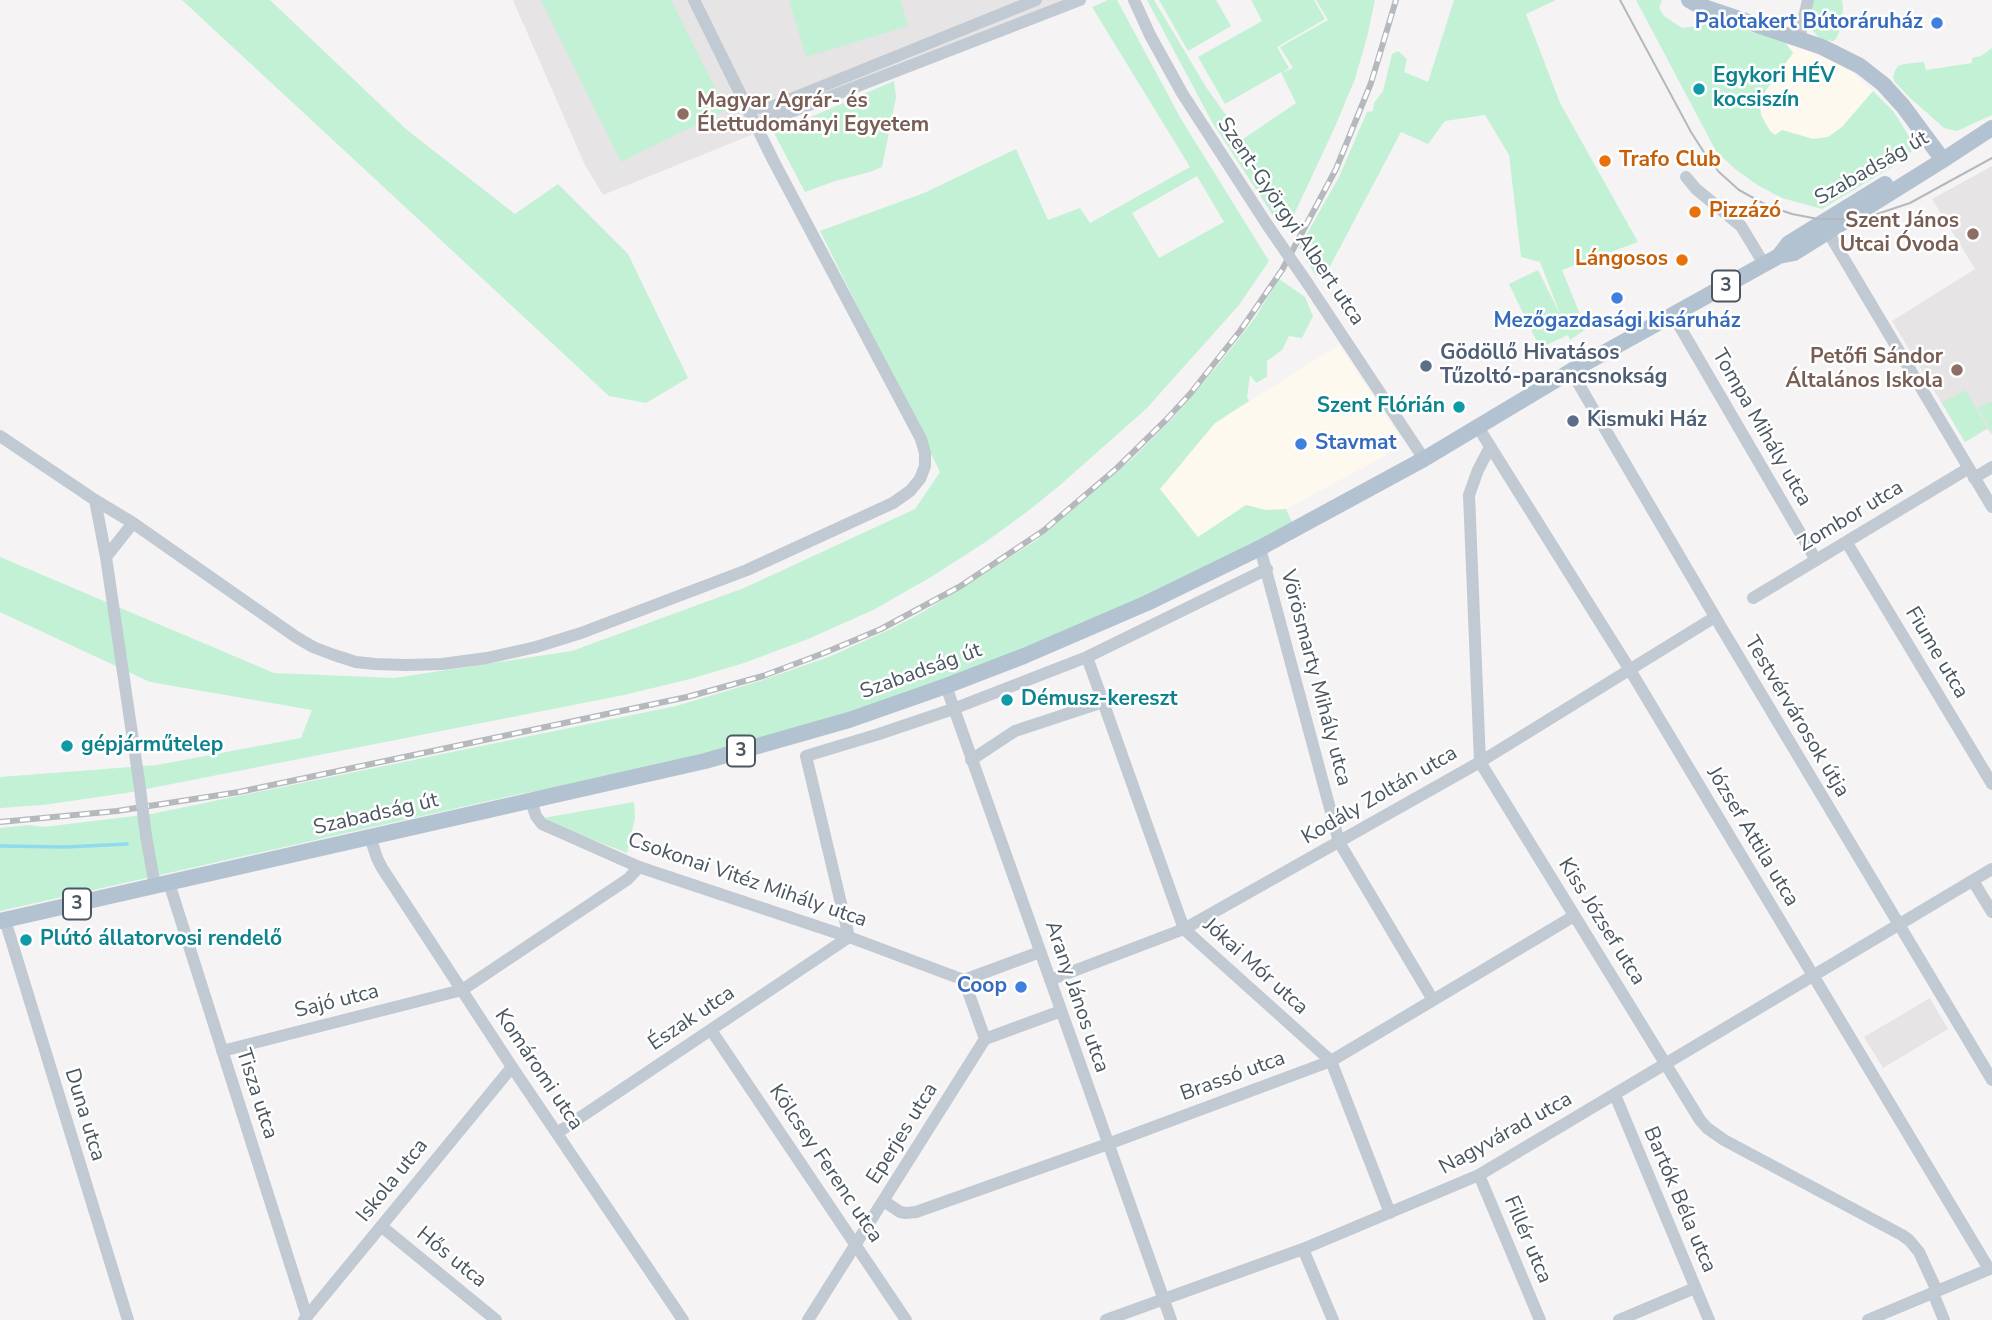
<!DOCTYPE html>
<meta charset="utf-8">
<style>
body{margin:0}
canvas{display:block;background:#f5f3f3}
</style>
<canvas width="1992" height="1320"></canvas>
<script>
const ctx = document.querySelector('canvas').getContext('2d');
ctx.lineJoin = 'round';
function paint(path, color) { ctx.fillStyle = color; ctx.fill(path, 'evenodd'); }
const toPath = rows => new Path2D(rows.map(r => 'M' + r).join(''));
function stroke(path, color, width, dash) { ctx.strokeStyle = color; ctx.lineWidth = width; ctx.lineCap = dash ? 'butt' : 'round'; ctx.setLineDash(dash || []); ctx.stroke(path); }
function write(font, color, halo, rows, align = 'center') {
  ctx.font = font + ' "Nunito Sans",sans-serif'; ctx.lineWidth = 5; ctx.setLineDash([]); ctx.textBaseline = 'middle'; ctx.strokeStyle = halo; ctx.fillStyle = color; for (const [text, x, y, turn = 0] of rows) {
    ctx.save(); ctx.translate(x, y); ctx.rotate((+turn || 0) * Math.PI / 180); ctx.textAlign = isNaN(turn) ? turn : align; if (halo) ctx.strokeText(text, 0, 0); ctx.fillText(text, 0, 0); ctx.restore();
  }
}
paint(toPath([
 [1785,42,1821,54,1838,63,1853,73,1873,91,1842,127,1828,137,1813,139,1782,130,1775,136,1770,131,1761,115,1760,105,1766,90,1793,53],
 [1339,345,1400,437,1385,456,1286,509,1266,510,1246,505,1198,538,1160,489,1215,423]
]), '#fdf9ef');
paint(toPath([
 [513,0,1085,0,603,195,585,165],
 [1992,166,1992,435,1987,429,1965,442,1892,321,1975,269,1932,199],
 [1930,998,1948,1029,1883,1068,1864,1037]
]), '#e6e4e5');
paint(toPath([
 [182,0,270,0,407,130,515,214,558,184,628,254,688,378,646,403,609,396],
 [541,0,671,0,726,110,621,162],
 [789,0,900,0,908,26,806,57],
 [1108,0,1117,0,1181,119,1269,261,1239,305,1146,409,1059,486,1028,511,987,541,931,577,873,610,808,639,744,663,690,679,624,695,126,793,43,805,0,808,0,777,157,765,301,738,312,710,150,682,0,612,0,557,274,673,394,678,572,651,744,588,915,509,940,472,820,231,924,193,1016,149,1048,220,1080,208,1090,223,1190,167,1092,7],
 [1197,176,1224,222,1159,258,1132,213],
 [1147,0,1154,0,1206,87,1243,139,1296,103,1281,72,1225,104,1198,57,1262,21,1251,0,1314,0,1325,19,1277,47,1289,68,1282,73,1293,68,1280,47,1328,20,1316,0,1375,0,1367,37,1355,79,1334,129,1291,221,1274,217,1212,122],
 [1159,0,1216,0,1231,26,1188,51],
 [1454,0,1556,0,1526,14,1560,103,1638,242,1562,270,1586,329,1570,340,1568,335,1540,348,1509,284,1538,270,1561,316,1540,262,1521,257,1509,155,1485,115,1445,121,1428,144,1401,132,1327,272,1316,276,1299,248,1339,177,1367,112,1373,111,1374,103,1383,91,1392,54,1398,51,1407,59,1404,72,1428,82],
 [1636,0,1662,0,1659,8,1664,16,1682,28,1696,26,1699,19,1706,16,1751,32,1781,39,1785,42,1793,53,1766,90,1760,105,1761,115,1770,131,1775,135,1782,130,1813,139,1828,137,1842,127,1873,91,1893,111,1904,128,1912,142,1912,151,1895,165,1822,209,1782,198,1759,186,1735,169,1716,151],
 [1813,0,1842,0,1843,8,1839,32,1836,39,1833,41,1820,39,1811,28,1810,19],
 [1992,48,1992,115,1957,131,1944,128,1909,97,1895,82,1893,77,1895,71,1898,66,1904,64,1924,62,1926,70,1972,63,1972,58,1981,56],
 [894,81,896,97,882,167,870,172,835,181,805,192,774,133],
 [1279,279,1305,297,1313,316,1302,338,1289,336,1282,350,1267,361,1267,377,1256,383,1250,375,1247,397,1249,401,1215,423,1160,489,1198,537,1246,505,1266,510,1286,509,1292,522,1183,582,966,673,809,727,557,789,524,793,0,911,0,828,29,825,44,827,151,814,676,706,760,681,831,656,893,628,923,612,1037,540,1132,459,1173,418,1218,365,1255,318],
 [1965,390,1988,428,1965,442,1942,403],
 [1992,401,1992,432,1978,408],
 [634,802,635,818,627,853,553,824,543,818]
]), '#c3f1d5');
stroke(toPath([
 [0,846,66,847,127,844]
]), '#90daee', 3.5);
stroke(toPath([
 [1134,0,1150,35,1182,93,1268,226],
 [1799,39,1808,0],
 [746,105,754,108,771,107,1036,0],
 [757,125,1080,0],
 [1686,177,1696,189,1741,226,1764,264],
 [1828,232,1992,507],
 [1308,284,1424,459],
 [1673,315,1816,560],
 [1571,371,1721,627,1992,1080],
 [1478,427,1630,670,1989,1269],
 [0,436,95,500,133,523,296,637,313,647,334,655,356,662,375,664,407,665,442,664,487,658,536,647,581,633,747,570,893,503,910,491,920,479,925,466,925,453,921,439,773,160,694,0],
 [1490,447,1478,470,1469,495,1480,762,1700,1120,1707,1128,1724,1140,1902,1235,1909,1240,1919,1252,1937,1291],
 [1974,478,1992,467],
 [95,500,106,557,139,781],
 [1847,543,1992,784],
 [1260,548,1339,842,1433,1000],
 [106,557,133,523],
 [1753,598,1969,468],
 [1087,657,1184,929,1331,1061,1390,1213],
 [946,686,1171,1320],
 [971,760,1015,731,1103,702],
 [531,801,536,816,542,824,639,867,849,937,964,980,1040,952],
 [146,836,155,886],
 [370,837,377,858,382,868,512,1067,683,1320],
 [1973,881,1992,912],
 [169,883,307,1317],
 [5,920,128,1320],
 [849,937,806,756,879,734,953,709,1087,657,1267,569],
 [964,980,985,1039,1061,1011],
 [1050,980,1184,929,1480,762,1715,617],
 [711,1030,906,1320],
 [222,1051,462,990,628,879,639,867],
 [1615,1095,1709,1320],
 [557,1133,849,937],
 [1479,1175,1540,1320],
 [884,1201,900,1212,906,1213,916,1212,1108,1144,1331,1061,1574,916],
 [381,1226,496,1320],
 [1303,1249,1333,1320],
 [1933,1293,1944,1320],
 [304,1320,512,1067],
 [808,1320,985,1039],
 [1106,1320,1303,1249,1479,1175,1992,869],
 [1619,1320,1695,1288],
 [1868,1320,1992,1268]
]), '#c1cad2', 12);
stroke(toPath([
 [1689,0,1698,5,1822,47,1860,66,1883,84,1903,106,1943,160],
 [1779,256,1789,243,1885,184],
 [0,921,705,761,849,720,946,686,1024,656,1147,603,1260,548,1424,459,1571,371,1779,256,1794,253,1943,160,1992,128]
]), '#b3c2d1', 16);
stroke(toPath([
 [1620,0,1691,132,1707,157,1719,172,1739,190,1768,206,1792,214,1818,219,1849,219,1874,215,1910,203,1992,158]
]), '#b5b8bd', 2);
const rail = toPath([
 [0,822,117,811,239,792,687,697,763,676,824,653,881,629,959,587,1043,531,1117,468,1166,420,1190,394,1240,331,1282,270,1336,169,1371,83,1396,0]
]);
stroke(rail, '#b5b8bd', 6);
stroke(rail, '#fff', 3.5, [10]);
stroke(toPath([
 [1268,226,1308,284],
 [139,781,146,836]
]), '#c1cad2', 12);
for (const [x, y, r, color] of [
 [1937,23,7,"#3f7fe0"],
 [1699,89,7,"#0f9aa8"],
 [683,114,7,"#8d6e63"],
 [1605,161,7,"#e8710a"],
 [1695,212,7,"#e8710a"],
 [1973,234,7,"#8d6e63"],
 [1682,260,7,"#e8710a"],
 [1617,298,7,"#3f7fe0"],
 [1426,366,7,"#5c6f8a"],
 [1957,370,7,"#8d6e63"],
 [1459,407,7,"#0f9aa8"],
 [1573,421,7,"#5c6f8a"],
 [1301,444,7,"#3f7fe0"],
 [1007,700,7,"#0f9aa8"],
 [67,746,7,"#0f9aa8"],
 [26,940,7,"#0f9aa8"],
 [1021,987,7,"#3f7fe0"]
]) { const dot = new Path2D(); dot.arc(x, y, r, 0, 2 * Math.PI); ctx.fillStyle = color; ctx.fill(dot); stroke(dot, '#fff', 2.5); }
for (const [x, y, w] of [
 [1726,286,28],
 [741,751,28],
 [77,904,28]
]) { const box = new Path2D(); box.roundRect(x - w / 2, y - 15.5, w, 31, 5); ctx.fillStyle = '#fff'; ctx.fill(box); stroke(box, '#4a5661', 2); }
write('bold 19px', '#4a5661', null, [
 ["3",1726,286],
 ["3",741,751],
 ["3",77,904]
]);
write('bold 21px', '#366cbe', '#fff', [
 ["Palotakert Bútoráruház",1923,23],
 ["Mezőgazdasági kisáruház",1617,322,"center"],
 ["Stavmat",1315,444,"left"],
 ["Coop",1007,987]
], 'right');
write('bold 21px', '#0d838f', '#fff', [
 ["Egykori HÉV",1713,77],
 ["kocsiszín",1713,101],
 ["Szent Flórián",1445,407,"right"],
 ["Démusz-kereszt",1021,700],
 ["gépjárműtelep",81,746],
 ["Plútó állatorvosi rendelő",40,940]
], 'left');
write('bold 21px', '#785e54', '#fff', [
 ["Magyar Agrár- és",697,102,"left"],
 ["Élettudományi Egyetem",697,126,"left"],
 ["Szent János",1959,222],
 ["Utcai Óvoda",1959,246],
 ["Petőfi Sándor",1943,358],
 ["Általános Iskola",1943,382]
], 'right');
write('bold 21px', '#c56008', '#fff', [
 ["Trafo Club",1619,161],
 ["Pizzázó",1709,212],
 ["Lángosos",1668,260,"right"]
], 'left');
write('21px', '#4a5661', '#fff', [
 ["Szabadság út",1872,169,-30],
 ["Szent-Györgyi Albert utca",1290,222,56],
 ["Tompa Mihály utca",1761,428,60],
 ["Zombor utca",1851,517,-31],
 ["Fiume utca",1936,653,59],
 ["Szabadság út",921,672,-20],
 ["Vörösmarty Mihály utca",1315,678,75],
 ["Testvérvárosok útja",1796,717,59],
 ["Kodály Zoltán utca",1380,796,-30],
 ["Szabadság út",376,815,-13],
 ["József Attila utca",1752,837,59],
 ["Csokonai Vitéz Mihály utca",747,881,19],
 ["Kiss József utca",1601,922,58],
 ["Jókai Mór utca",1255,967,42],
 ["Arany János utca",1076,997,71],
 ["Sajó utca",337,1002,-14],
 ["Észak utca",692,1019,-34],
 ["Komáromi utca",538,1070,56],
 ["Brassó utca",1233,1077,-20],
 ["Tisza utca",256,1094,72],
 ["Duna utca",84,1115,73],
 ["Eperjes utca",903,1134,-58],
 ["Nagyvárad utca",1506,1134,-29],
 ["Kölcsey Ferenc utca",825,1164,56],
 ["Iskola utca",393,1181,-51],
 ["Bartók Béla utca",1679,1200,67],
 ["Fillér utca",1527,1240,67],
 ["Hős utca",451,1258,39]
]);
write('bold 21px', '#4e5e75', '#fff', [
 ["Gödöllő Hivatásos",1440,354],
 ["Tűzoltó-parancsnokság",1440,378],
 ["Kismuki Ház",1587,421]
], 'left');
</script>
